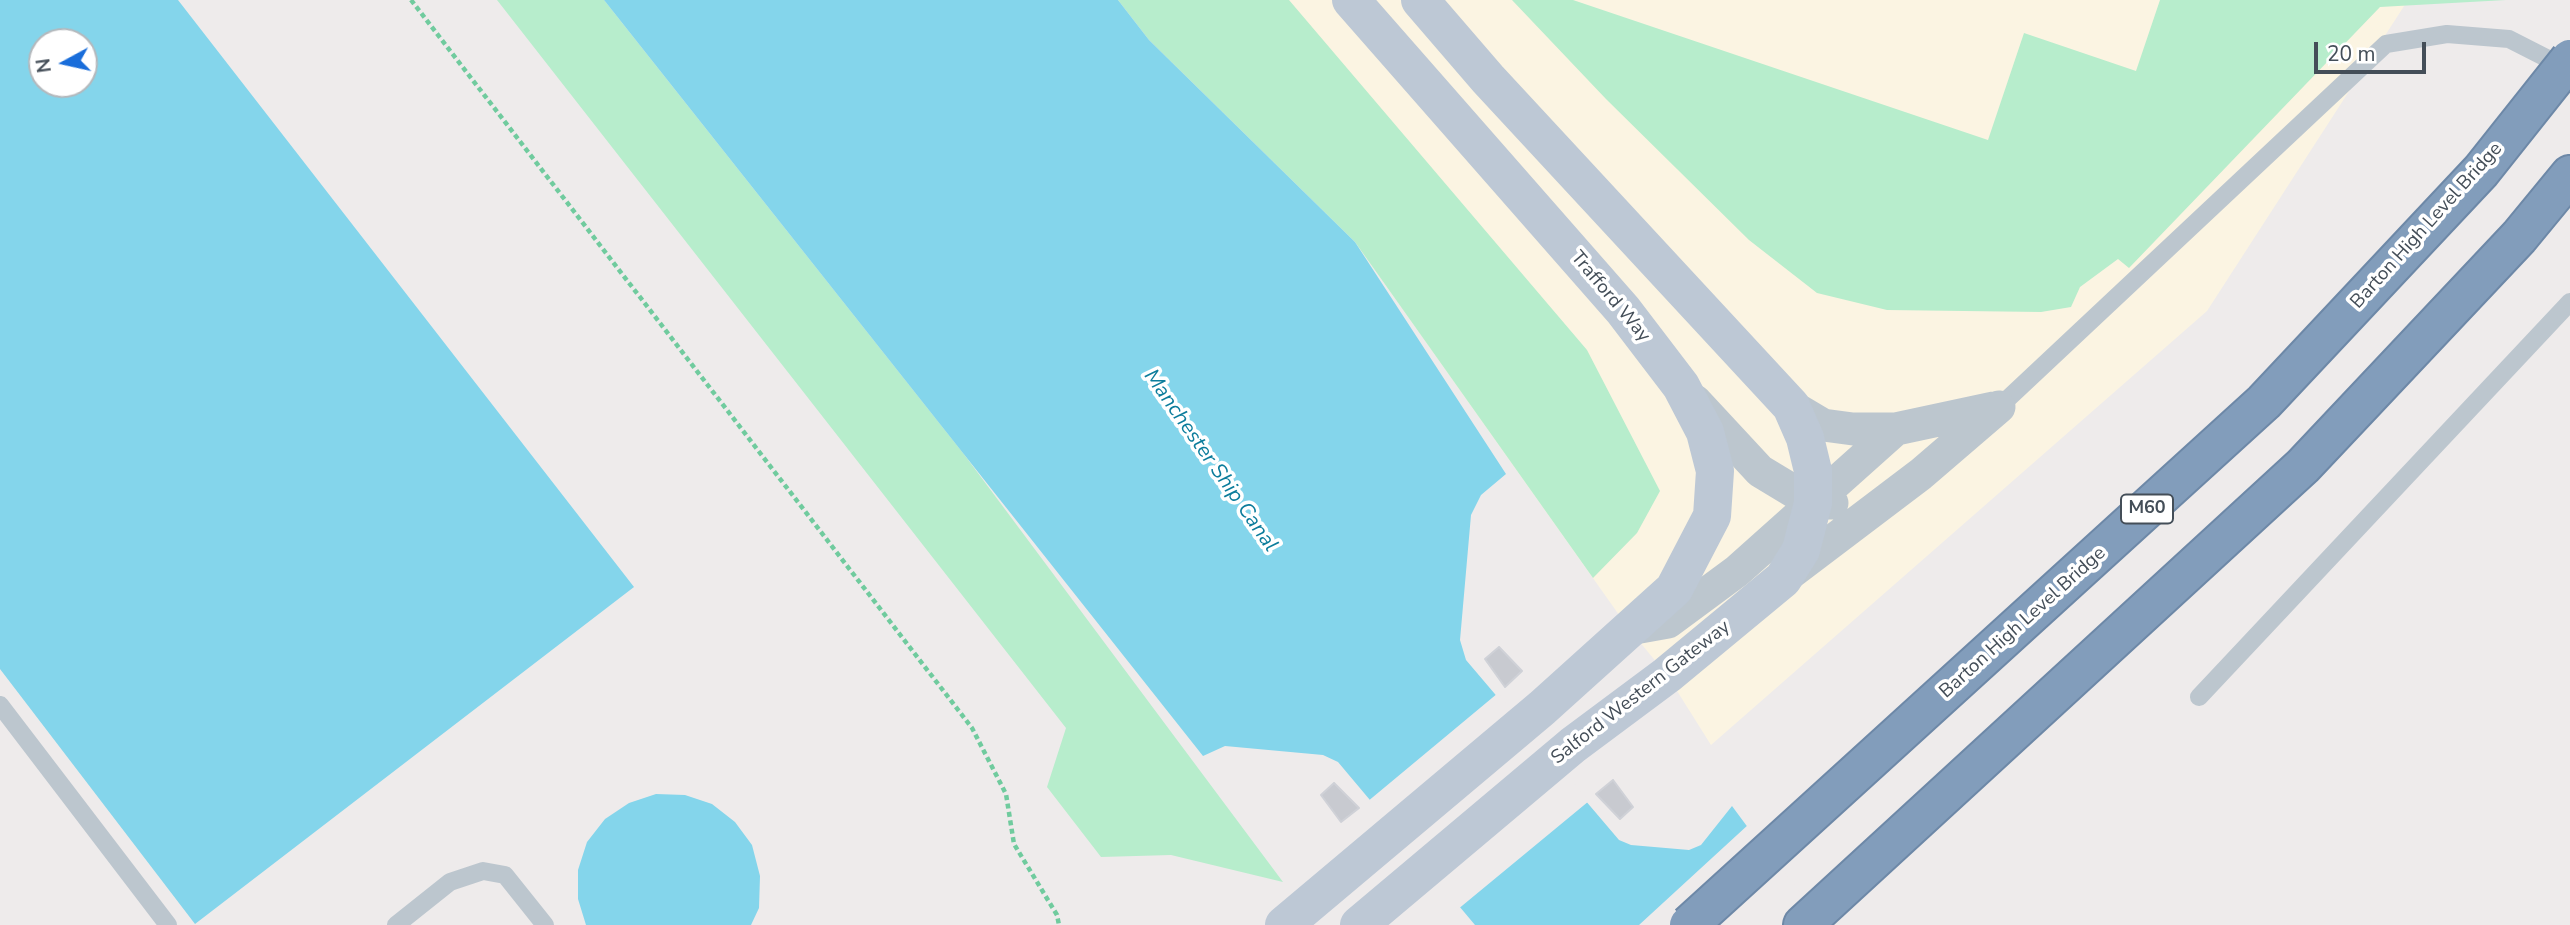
<!DOCTYPE html>
<style>
body{margin:0}
#map{position:relative;width:2570px;height:925px;overflow:hidden;background:#eeebeb;font-family:"Nunito Sans",sans-serif}
canvas{display:block}
.north{position:absolute;left:28px;top:28px;width:70px;height:70px;box-sizing:border-box;background:#fff;border:2px solid #b4b8bc;border-radius:50%;rotate:262deg;font-size:19px;font-weight:700;line-height:28px;text-align:center;color:#444e58}
.north::after{content:'';display:block;margin:auto;width:24px;height:32px;background:#196dda;clip-path:polygon(50% 0,100% 100%,50% 72%,0 100%)}
.scale{position:absolute;left:2314px;top:42px;width:112px;height:32px;box-sizing:border-box;border:4px solid #444e58;border-top:0;padding-left:9px;font-size:21px;line-height:24px;white-space:nowrap;color:#444e58;-webkit-text-stroke:5px #fff;paint-order:stroke}
</style>
<div id="map">
<canvas width="2570" height="925"></canvas>
<div class="north">N</div>
<div class="scale">20 m</div>
</div>
<script>
const ctx = document.querySelector('canvas').getContext('2d');
ctx.lineJoin = 'round';
function paint(path, color) { ctx.fillStyle = color; ctx.fill(path, 'evenodd'); }
const toPath = rows => new Path2D(rows.map(r => 'M' + r).join(''));
function stroke(path, color, width, dash) { ctx.strokeStyle = color; ctx.lineWidth = width; ctx.lineCap = dash ? 'butt' : 'round'; ctx.setLineDash(dash || []); ctx.stroke(path); }
function write(font, color, halo, rows, align = 'center') {
  ctx.font = font + ' "Nunito Sans",sans-serif'; ctx.lineWidth = 7; ctx.setLineDash([]); ctx.textBaseline = 'middle'; ctx.strokeStyle = halo; ctx.fillStyle = color; for (const [text, x, y, turn = 0] of rows) {
    ctx.save(); ctx.translate(x, y); ctx.rotate((+turn || 0) * Math.PI / 180); ctx.textAlign = isNaN(turn) ? turn : align; if (halo) ctx.strokeText(text, 0, 0); ctx.fillText(text, 0, 0); ctx.restore();
  }
}
paint(toPath([
 [1118,0,2408,0,2207,311,1711,745,1667,675,1629,629,1355,242]
]), '#fbf4e2');
paint(toPath([
 [497,0,604,0,963,453,1283,882,1171,855,1101,857,1047,787,1066,728],
 [1118,0,1289,0,1587,350,1660,491,1637,533,1593,578,1355,242,1149,40],
 [1512,0,1573,0,1988,140,2024,33,2136,71,2160,0,2506,0,2380,7,2129,268,2118,259,2080,287,2071,307,2041,312,1887,310,1817,293,1749,240,1606,99]
]), '#b7edcc');
paint(toPath([
 [0,0,178,0,634,587,195,924,0,669],
 [84,42,84,84,42,84,42,42],
 [604,0,1118,0,1149,40,1355,242,1506,474,1481,495,1471,515,1460,640,1466,660,1619,840,1631,845,1689,850,1701,845,1732,806,1820,925,1475,925,1338,762,1323,755,1225,746,1203,756],
 [656,794,685,795,712,804,735,822,752,845,760,876,759,908,751,925,586,925,578,899,578,870,587,842,605,819,629,803]
]), '#84d5eb');
paint(toPath([
 [1498,693,1589,801,1457,910,1367,802],
 [1749,824,1824,925,1639,925]
]), '#eeebeb');
const building = toPath([
 [1499,647,1522,671,1505,687,1485,659,1499,647],
 [1613,780,1633,807,1620,819,1596,794,1613,780],
 [1334,783,1359,808,1341,822,1321,795,1334,783]
]);
paint(building, '#c8cad0');
stroke(building, '#cfd1d7', 2);
const highway = toPath([
 [1803,925,2303,466,2519,237,2570,175]
]);
stroke(highway, '#6d88a7', 42);
stroke(toPath([
 [411,0,972,728,1006,794,1014,844,1057,915,1059,925]
]), '#70cb9e', 4.5, [5, 3.5]);
stroke(toPath([
 [1999,407,2386,44,2447,34,2509,39,2566,68],
 [2199,697,2570,302],
 [0,705,168,925],
 [396,925,450,882,483,871,505,875,545,925]
]), '#bcc6ce', 18);
stroke(toPath([
 [1695,401,1760,471,1813,503,1832,503],
 [1791,406,1823,425,1853,429,1896,429,1994,408],
 [1785,577,1921,474,1999,407],
 [1629,629,1668,622,1737,571,1896,429]
]), '#bcc6ce', 33);
stroke(toPath([
 [1284,925,1542,708,1674,589,1712,516,1715,471,1705,432,1681,386,1623,310,1351,0],
 [1359,925,1573,745,1667,675,1783,579,1801,550,1813,503,1813,471,1805,438,1791,406,1488,79,1420,0]
]), '#bdc8d5', 38);
stroke(highway, '#829dbb', 38);
const highwayBridge = toPath([
 [1689,925,2264,402,2481,171,2570,59]
]);
stroke(highwayBridge, '#6d88a7', 42, []);
stroke(highwayBridge, '#829dbb', 38);
for (const [x, y, w] of [
 [2147,509,52]
]) { const box = new Path2D(); box.roundRect(x - w / 2, y - 14.5, w, 29, 5); ctx.fillStyle = '#fff'; ctx.fill(box); stroke(box, '#444e58', 2); }
write('bold 18px', '#444e58', null, [
 ["M60",2147,509]
]);
write('19px', '#444e58', '#fff', [
 ["Barton High Level Bridge",2427,226,-48],
 ["Trafford Way",1610,297,50],
 ["Barton High Level Bridge",2023,623,-42],
 ["Salford Western Gateway",1641,693,-38]
]);
write('italic 21px', '#0c7d9c', '#fff', [
 ["Manchester Ship Canal",1210,461,55]
]);
</script>
